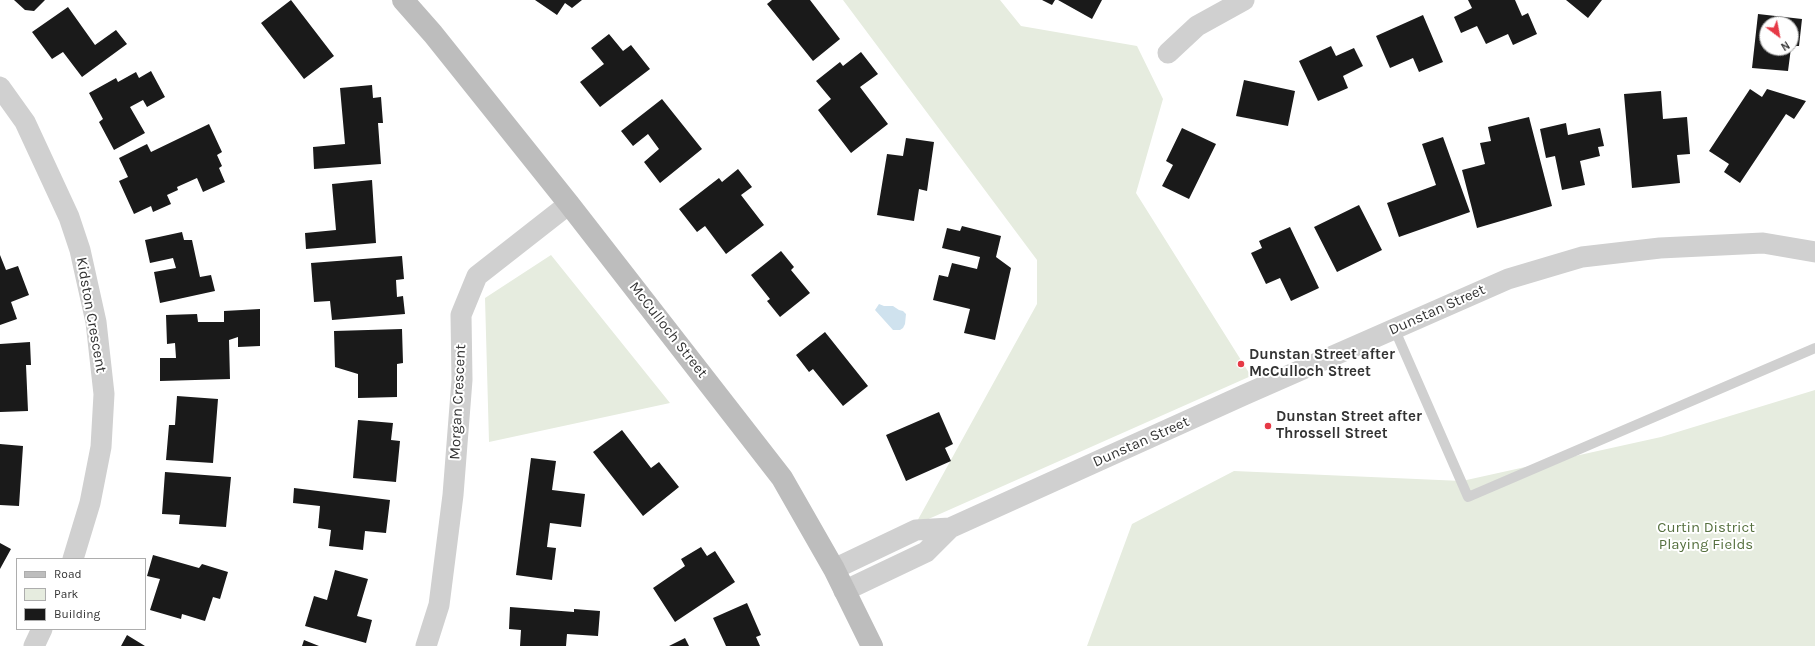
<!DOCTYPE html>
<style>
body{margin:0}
#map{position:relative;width:1815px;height:646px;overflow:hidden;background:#fff;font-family:Karla,sans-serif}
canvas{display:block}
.legend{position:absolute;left:16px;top:558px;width:130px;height:72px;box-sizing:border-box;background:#fff;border:1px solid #adadad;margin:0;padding:5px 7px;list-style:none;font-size:12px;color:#333}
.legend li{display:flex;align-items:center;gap:8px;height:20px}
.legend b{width:20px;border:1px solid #adadad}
.north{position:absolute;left:1759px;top:16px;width:40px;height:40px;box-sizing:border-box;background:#fff;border:1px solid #adadad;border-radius:50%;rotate:148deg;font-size:11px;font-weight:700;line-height:16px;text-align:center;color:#333}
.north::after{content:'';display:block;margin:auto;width:14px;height:18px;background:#e63946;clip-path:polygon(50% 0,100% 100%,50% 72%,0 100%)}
</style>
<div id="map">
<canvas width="1815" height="646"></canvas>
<ul class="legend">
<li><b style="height:5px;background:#bdbdbd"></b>Road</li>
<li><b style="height:11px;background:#e6ecdf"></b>Park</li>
<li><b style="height:11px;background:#1a1a1a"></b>Building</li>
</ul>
<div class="north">N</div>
</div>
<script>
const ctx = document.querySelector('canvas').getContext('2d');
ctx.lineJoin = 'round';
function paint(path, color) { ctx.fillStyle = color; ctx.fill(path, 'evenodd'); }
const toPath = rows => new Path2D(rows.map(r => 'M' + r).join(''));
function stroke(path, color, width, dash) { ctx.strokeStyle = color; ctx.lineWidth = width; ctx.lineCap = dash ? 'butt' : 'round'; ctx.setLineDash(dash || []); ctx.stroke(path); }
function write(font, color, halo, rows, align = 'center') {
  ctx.font = font + ' Karla,sans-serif'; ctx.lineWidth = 4; ctx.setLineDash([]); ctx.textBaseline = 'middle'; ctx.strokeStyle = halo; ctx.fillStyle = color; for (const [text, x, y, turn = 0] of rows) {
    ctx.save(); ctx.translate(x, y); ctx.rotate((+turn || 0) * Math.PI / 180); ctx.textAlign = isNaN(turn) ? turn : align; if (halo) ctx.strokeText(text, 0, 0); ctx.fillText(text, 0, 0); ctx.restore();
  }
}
paint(toPath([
 [843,0,1000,0,1021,26,1137,46,1163,99,1136,193,1251,376,915,525,1037,304,1037,260],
 [551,255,670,403,489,442,485,298],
 [1815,390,1815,646,1087,646,1132,524,1234,471,1462,481,1661,437]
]), '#e6ecdf');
paint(toPath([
 [879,304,884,306,893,306,899,310,903,311,906,314,905,324,903,328,900,330,893,330,875,310]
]), '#cfe2ee');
paint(toPath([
 [14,0,45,0,34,11,25,10],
 [291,0,334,56,304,79,261,23],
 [535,0,582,0,572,8,565,3,557,15],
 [772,0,810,0,840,39,813,61,767,4],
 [1042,0,1055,0,1052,5],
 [1058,0,1102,0,1092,19],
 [1468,0,1515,0,1522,16,1528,13,1537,34,1513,45,1508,34,1486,44,1477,26,1461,33,1454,17,1472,8],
 [1566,0,1602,0,1588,18],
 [68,7,95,45,116,30,127,44,82,77,63,52,52,59,32,32],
 [1758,14,1802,19,1799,46,1791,46,1791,24,1767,24,1767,48,1791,48,1788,71,1752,68],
 [1423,15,1443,62,1419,72,1413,58,1390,68,1376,36],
 [609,34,623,51,631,45,650,69,600,107,580,82,604,64,591,48],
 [1331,46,1336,56,1354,48,1363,66,1343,76,1348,88,1318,101,1299,61],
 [861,52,878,74,860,87,888,124,851,153,818,110,831,99,816,81,840,62,843,66],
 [151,71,165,97,147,107,143,100,130,107,145,133,114,150,99,122,103,119,89,93,116,78,118,82,136,72,139,78],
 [1244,80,1295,91,1288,126,1236,116],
 [372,85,373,98,381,97,383,123,378,123,381,164,314,169,313,147,345,144,340,88],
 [1750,89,1762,97,1767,89,1806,101,1794,119,1786,114,1740,183,1724,172,1729,164,1709,151],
 [1661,91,1663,119,1687,117,1690,154,1677,155,1680,183,1632,188,1624,94],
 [662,99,702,149,660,183,644,162,659,149,648,134,633,146,621,131],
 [1529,117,1552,206,1477,228,1462,170,1485,164,1480,143,1491,141,1488,127],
 [1566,123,1568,135,1600,128,1604,146,1598,147,1600,156,1580,161,1585,185,1562,190,1555,156,1546,158,1540,129],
 [209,124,222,152,217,155,222,166,219,168,225,182,203,192,197,178,177,187,178,190,167,195,171,204,153,212,151,206,134,214,119,181,128,177,119,158,147,144,151,152],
 [1182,128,1216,144,1189,199,1162,186,1173,165,1166,161],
 [1443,137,1470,212,1399,237,1387,203,1436,185,1422,144],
 [906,138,934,142,927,191,919,189,914,221,877,215,887,154,903,156],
 [738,169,752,187,741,195,764,225,726,254,705,226,697,232,679,209,719,178,722,182],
 [372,180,376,243,306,249,305,233,336,230,332,184],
 [1359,205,1382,250,1337,272,1314,227],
 [962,226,1001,236,996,257,1011,268,995,340,964,333,970,309,933,300,939,275,948,277,952,263,977,269,980,257,942,248,947,228,960,231],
 [1290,227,1319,288,1291,301,1280,278,1266,284,1251,253,1262,248,1259,241],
 [182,232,184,240,192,240,200,277,211,275,215,291,160,303,154,272,176,268,173,258,150,263,145,240],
 [781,251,794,267,791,270,810,293,780,317,767,301,770,299,751,275],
 [0,255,6,270,18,266,29,295,11,302,17,319,0,325],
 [402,256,404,279,396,280,397,297,403,296,405,314,332,320,330,301,314,302,311,263],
 [260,309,260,346,238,347,238,337,229,340,230,379,160,381,160,358,176,358,175,343,167,344,166,315,197,314,198,322,224,322,224,311],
 [402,329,403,363,397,364,397,397,358,398,358,374,335,367,334,331],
 [825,332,868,386,843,406,813,369,809,372,796,355],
 [30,342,31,365,26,365,28,411,0,412,0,344],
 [177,396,218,399,213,463,166,460,169,425,175,425],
 [939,412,953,444,945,448,951,461,906,481,886,435],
 [358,420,393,423,391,440,400,441,396,482,353,478],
 [622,430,651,468,659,462,679,487,643,516,593,452],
 [0,444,23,446,19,506,0,505],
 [531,458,556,461,552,490,585,494,581,527,550,523,547,547,556,548,552,580,516,575],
 [165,472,231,477,226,527,179,524,180,515,162,514],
 [294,488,390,500,386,533,365,531,363,550,329,546,331,530,318,528,320,506,293,503],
 [0,543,11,549,0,569],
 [701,547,707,556,715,551,735,582,675,622,653,588,685,566,681,559],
 [153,555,199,568,202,564,228,572,220,599,213,597,205,621,182,614,181,619,150,610,160,579,147,576],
 [335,570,368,579,357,616,372,620,366,643,305,626,314,596,327,600],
 [747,603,761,635,756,637,760,646,726,646,713,618],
 [510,607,574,612,574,609,600,611,598,636,567,634,566,646,520,646,521,630,509,629],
 [127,635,145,646,121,646],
 [685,638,689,646,669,646],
 [304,640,319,646,302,646]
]), '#1a1a1a');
stroke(toPath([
 [1394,328,1468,497,1815,348]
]), '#d0d0d0', 10);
stroke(toPath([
 [1168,53,1197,26,1244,0],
 [0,87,25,122,69,217,80,250,96,322,104,394,101,447,90,503,73,559],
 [834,569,916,530,950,528],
 [844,591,926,552,950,528,1244,395,1508,279,1582,257,1660,248,1763,243,1815,252],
 [34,646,42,629],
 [426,646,439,605,453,495,462,380,461,315,477,276,569,204]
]), '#d0d0d0', 21);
stroke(toPath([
 [403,0,433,34,569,204,782,478,834,569,872,646]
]), '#bdbdbd', 22);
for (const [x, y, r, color] of [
 [1241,364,4,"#e63946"],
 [1268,426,4,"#e63946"]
]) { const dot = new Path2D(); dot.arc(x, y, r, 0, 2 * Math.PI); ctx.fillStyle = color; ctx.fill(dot); stroke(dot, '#fff', 1.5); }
write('15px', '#333', '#fff', [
 ["Dunstan Street",1437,310,-24],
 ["Kidston Crescent",91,315,80],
 ["McCulloch Street",668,330,52],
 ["Morgan Crescent",458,402,-87],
 ["Dunstan Street",1141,442,-24]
]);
write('bold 15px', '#333', '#fff', [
 ["Dunstan Street after",1249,355],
 ["McCulloch Street",1249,372],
 ["Dunstan Street after",1276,417],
 ["Throssell Street",1276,434]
], 'left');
write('15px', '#56703f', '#fff', [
 ["Curtin District",1706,528],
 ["Playing Fields",1706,545]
]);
</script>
